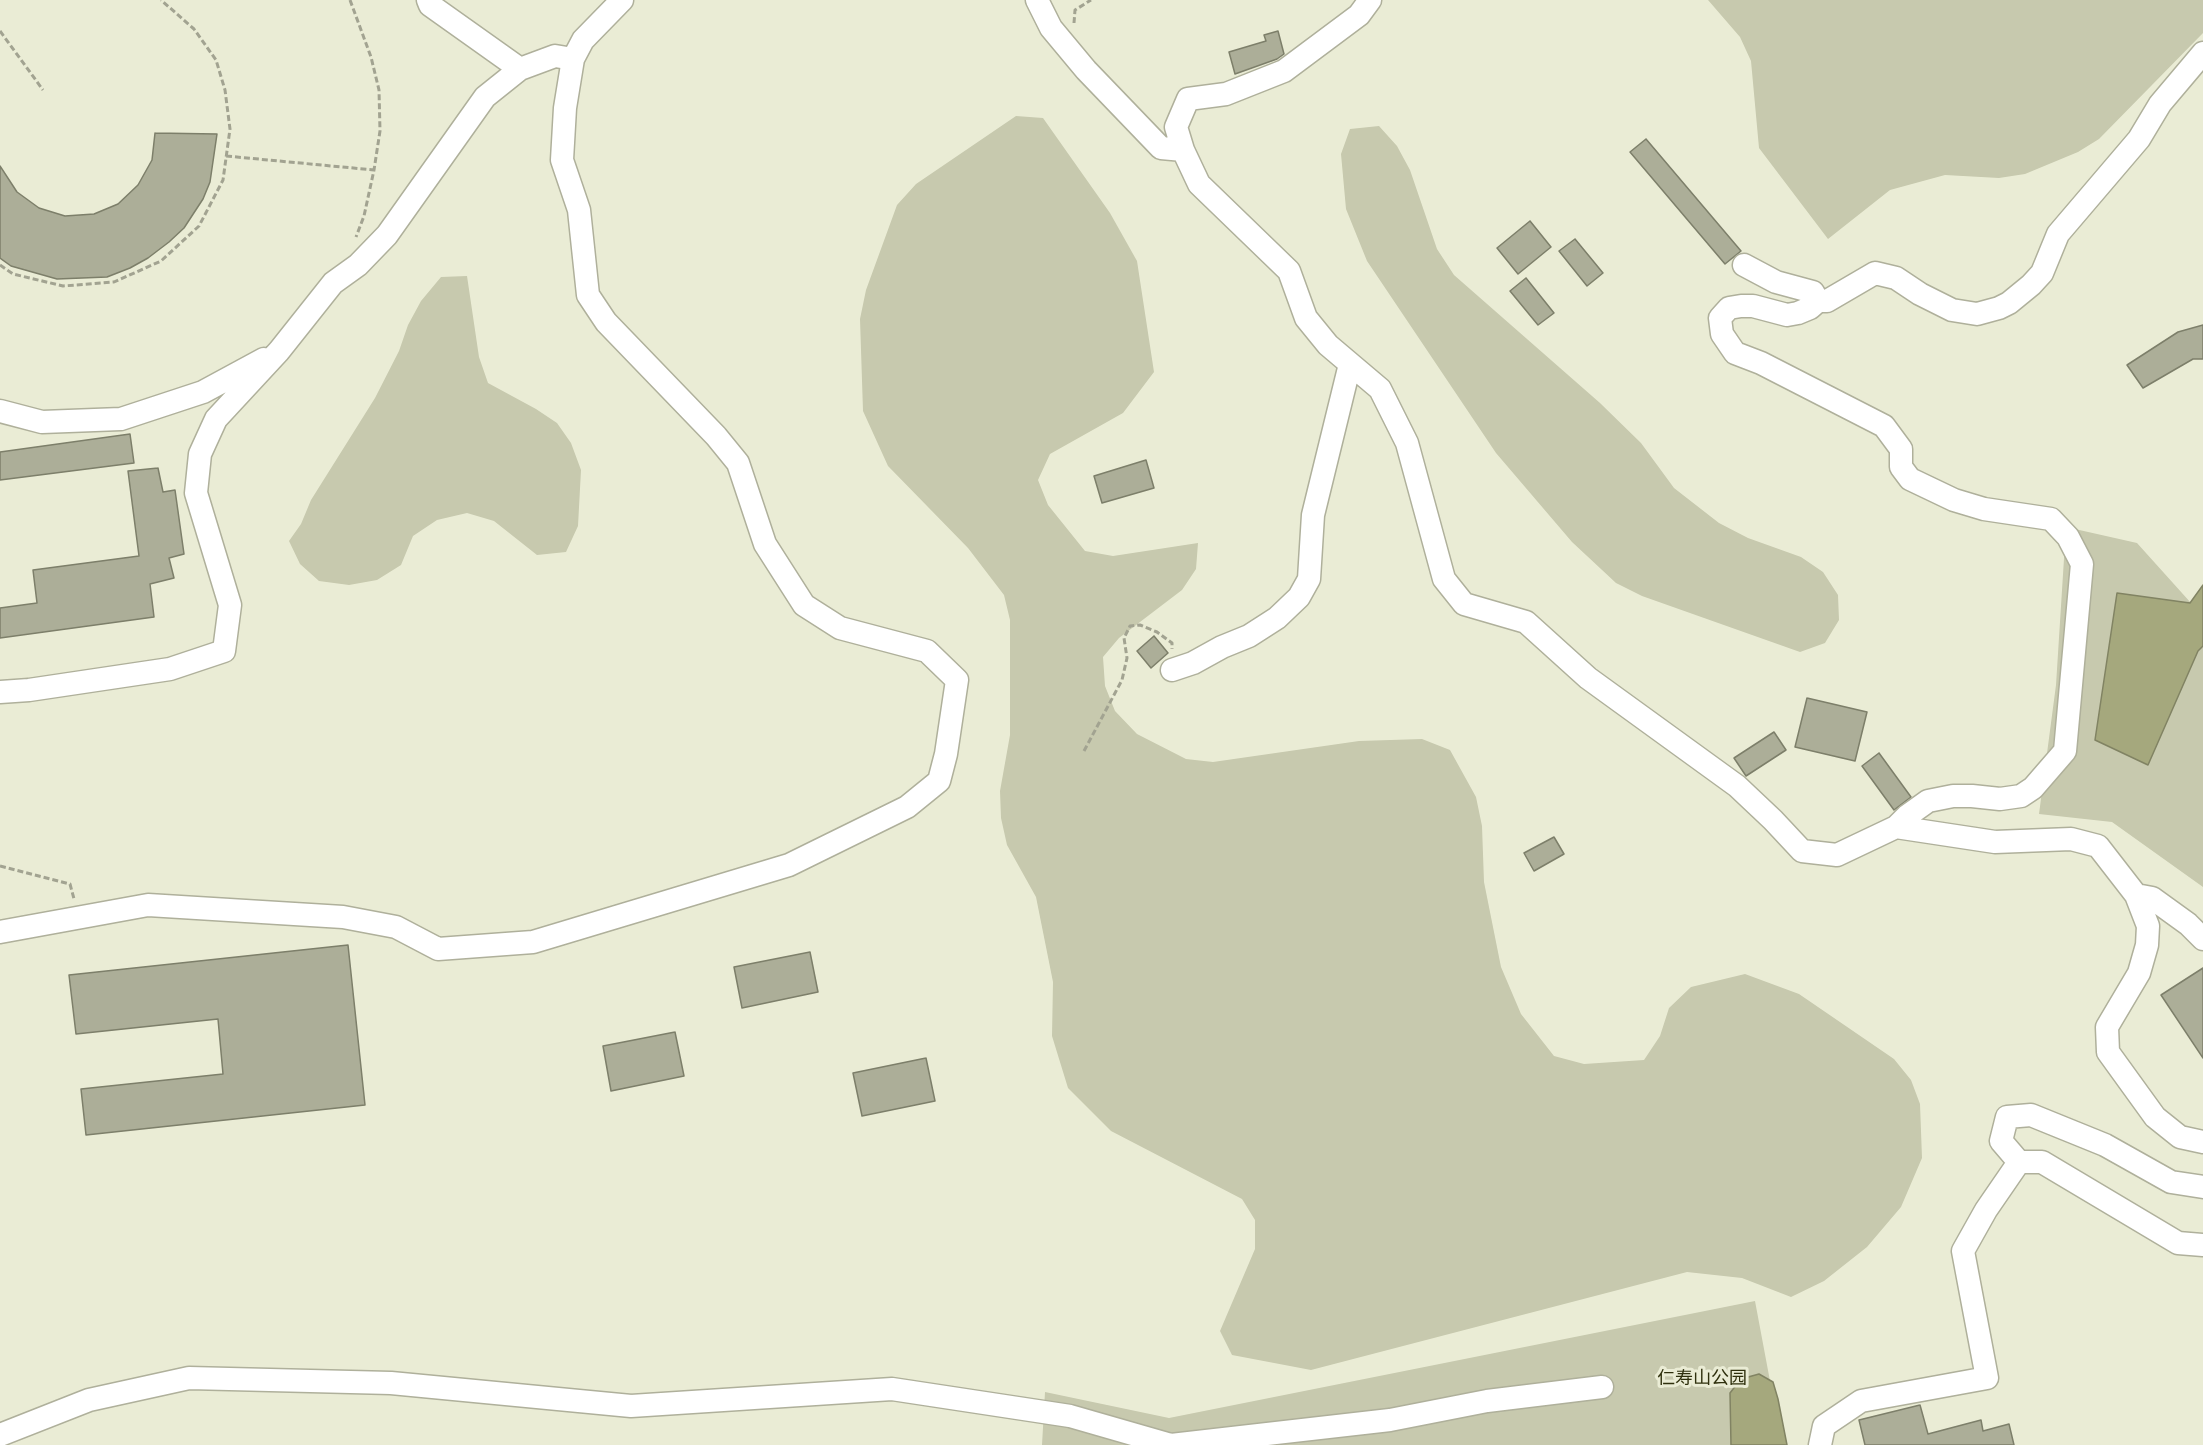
<!DOCTYPE html>
<meta charset="utf-8">
<style>
body{margin:0}
canvas{display:block;background:#eaecd5}
</style>
<canvas width="2203" height="1445"></canvas>
<script>
const ctx = document.querySelector('canvas').getContext('2d');
ctx.lineJoin = 'round';
function paint(path, color) { ctx.fillStyle = color; ctx.fill(path, 'evenodd'); }
const toPath = rows => new Path2D(rows.map(r => 'M' + r).join(''));
function stroke(path, color, width, dash) { ctx.strokeStyle = color; ctx.lineWidth = width; ctx.lineCap = dash ? 'butt' : 'round'; ctx.setLineDash(dash || []); ctx.stroke(path); }
function write(font, color, halo, rows, align = 'center') {
  ctx.font = font + ' "Alegreya Sans","Noto Sans SC",sans-serif'; ctx.lineWidth = 6; ctx.setLineDash([]); ctx.textBaseline = 'middle'; ctx.strokeStyle = halo; ctx.fillStyle = color; for (const [text, x, y, turn = 0] of rows) {
    ctx.save(); ctx.translate(x, y); ctx.rotate((+turn || 0) * Math.PI / 180); ctx.textAlign = isNaN(turn) ? turn : align; if (halo) ctx.strokeText(text, 0, 0); ctx.fillText(text, 0, 0); ctx.restore();
  }
}
paint(toPath([
 [1708,0,2203,0,2203,33,2099,139,2078,152,2025,174,1999,178,1945,175,1890,190,1828,239,1759,148,1751,61,1740,37],
 [1016,116,1043,118,1110,213,1137,261,1154,372,1123,413,1050,454,1038,480,1048,505,1085,551,1113,556,1198,543,1196,569,1182,590,1119,638,1103,657,1105,686,1115,711,1137,734,1186,759,1213,762,1359,741,1422,739,1450,750,1476,797,1482,826,1484,882,1501,967,1521,1014,1554,1056,1584,1064,1644,1060,1660,1036,1669,1008,1691,987,1745,974,1799,994,1894,1059,1911,1080,1920,1104,1922,1158,1901,1207,1867,1247,1824,1281,1791,1297,1742,1278,1687,1272,1311,1370,1232,1355,1220,1331,1255,1249,1255,1220,1242,1199,1111,1131,1068,1088,1052,1036,1053,982,1036,897,1007,845,1001,818,1000,791,1010,735,1010,620,1004,595,968,548,888,466,863,411,860,319,866,290,897,205,916,184],
 [1379,126,1397,146,1410,170,1437,249,1454,275,1600,403,1641,443,1674,488,1719,523,1748,538,1801,557,1823,572,1838,595,1839,620,1825,643,1800,652,1642,596,1616,583,1572,542,1496,453,1367,261,1346,209,1341,154,1350,129],
 [467,276,479,357,488,383,536,409,557,423,571,443,581,470,578,526,566,552,537,555,494,521,467,513,437,520,413,536,401,565,377,580,349,585,319,581,300,564,289,541,301,524,311,500,375,398,399,351,408,325,421,301,441,277],
 [2066,527,2137,543,2191,603,2198,651,2203,646,2203,887,2112,822,2039,814,2056,685],
 [1755,1301,1782,1445,1042,1445,1045,1392,1169,1418]
]), '#c7c9ae');
const water = toPath([
 [2203,585,2203,646,2198,651,2148,765,2095,740,2117,593,2190,603,2203,585],
 [1759,1374,1773,1382,1778,1399,1787,1445,1731,1445,1730,1393,1741,1379,1759,1374]
]);
paint(water, '#a5a87d');
stroke(water, '#818363', 1.5);
const building = toPath([
 [1278,31,1284,54,1277,59,1235,74,1229,52,1266,41,1264,35,1278,31],
 [155,133,217,134,210,182,203,199,184,228,169,242,148,258,130,268,107,277,57,279,11,266,0,258,0,166,17,192,39,208,65,216,94,214,118,204,138,185,152,160,155,133],
 [1646,139,1741,251,1725,264,1630,152,1646,139],
 [1530,221,1551,247,1518,274,1497,248,1530,221],
 [1575,239,1603,273,1587,286,1559,251,1575,239],
 [1526,278,1554,313,1538,325,1510,291,1526,278],
 [2203,325,2203,359,2193,359,2143,388,2127,365,2178,332,2203,325],
 [130,434,134,463,0,480,0,452,130,434],
 [1146,460,1154,488,1102,503,1094,476,1146,460],
 [158,468,163,492,175,490,184,554,169,558,174,578,150,584,154,617,0,638,0,608,37,603,33,570,139,556,128,471,158,468],
 [1154,636,1168,653,1151,668,1137,651,1154,636],
 [1807,698,1867,712,1855,761,1795,747,1807,698],
 [1774,732,1786,750,1746,776,1734,758,1774,732],
 [1879,753,1911,797,1894,810,1862,766,1879,753],
 [1554,837,1564,854,1534,871,1524,853,1554,837],
 [348,945,365,1105,86,1135,81,1089,223,1074,218,1019,76,1034,69,975,348,945],
 [810,952,818,992,742,1008,734,967,810,952],
 [2203,968,2203,1058,2161,995,2203,968],
 [675,1032,684,1076,611,1091,603,1046,675,1032],
 [926,1058,935,1101,862,1116,853,1073,926,1058],
 [1920,1405,1928,1434,1981,1420,1983,1431,2009,1424,2014,1445,1865,1445,1859,1420,1920,1405]
]);
paint(building, '#acae98');
stroke(building, '#7d7f6a', 1.5);
const minor = toPath([
 [428,0,430,5,520,69],
 [1037,0,1051,28,1086,70,1161,148,1183,150],
 [1370,0,1359,15,1284,71,1226,94,1188,99,1176,127,1183,150,1199,184,1289,271,1306,318,1328,345,1380,389,1407,443,1444,579,1464,604,1526,622,1588,678,1737,786,1773,820,1802,851,1837,855,1896,827,1995,842,2071,839,2098,846,2136,895,2148,926,2147,945,2139,973,2107,1027,2108,1052,2155,1117,2180,1137,2203,1142],
 [1744,265,1776,282,1813,292,1818,301],
 [0,411,42,422,121,419,203,392,264,359],
 [1172,670,1193,663,1222,647,1249,636,1277,618,1299,597,1309,579,1313,515,1350,364],
 [0,692,29,690,170,669,224,651,230,605,196,493,200,454,216,419,279,351,333,283,358,265,387,235,485,97,520,69,555,56,573,59],
 [1896,827,1907,816,1928,801,1953,796,1972,796,2000,799,2021,796,2033,788,2065,751,2082,564,2068,537,2051,519,1984,509,1954,500,1910,479,1901,467,1901,449,1884,426,1761,363,1735,353,1722,334,1720,318,1729,308,1741,306,1753,306,1787,315,1798,313,1810,308,1818,301,1827,301,1875,273,1896,278,1920,294,1952,310,1977,314,1999,308,2009,303,2031,285,2042,273,2058,234,2139,139,2160,104,2203,53],
 [2136,895,2152,898,2188,924,2203,939],
 [0,932,148,905,343,917,396,927,438,949,533,942,789,865,907,807,939,781,946,754,957,680,927,651,840,628,804,605,765,544,738,463,716,436,606,322,588,295,579,210,562,160,565,108,573,59,583,40,622,0],
 [2019,1162,2001,1141,2007,1117,2031,1115,2105,1145,2171,1182,2203,1187],
 [0,1435,89,1400,189,1378,391,1383,631,1406,892,1389,1070,1416,1171,1445,1390,1420,1487,1401,1602,1387],
 [1820,1445,1824,1426,1861,1401,1987,1378,1963,1251,1986,1210,2019,1162,2042,1162,2178,1243,2203,1245]
]);
stroke(minor, '#afb09b', 25);
stroke(toPath([
 [350,0,371,57,379,90,380,131,374,170],
 [1074,23,1075,10,1091,0],
 [0,31,43,90],
 [226,156,374,170,364,216,356,237],
 [0,265,13,274,63,286,114,282,161,261,199,226,223,180,230,129,225,90,216,60,194,29,161,0],
 [1084,751,1122,680,1127,658,1124,638,1130,626,1140,625,1157,632,1172,643,1172,649],
 [0,866,70,884,74,899]
]), '#a2a391', 3, [6, 3]);
stroke(minor, '#fff', 22);
write('18px', '#2f300d', '#eaecd5', [
 ["仁寿山公园",1702,1379]
]);
</script>
